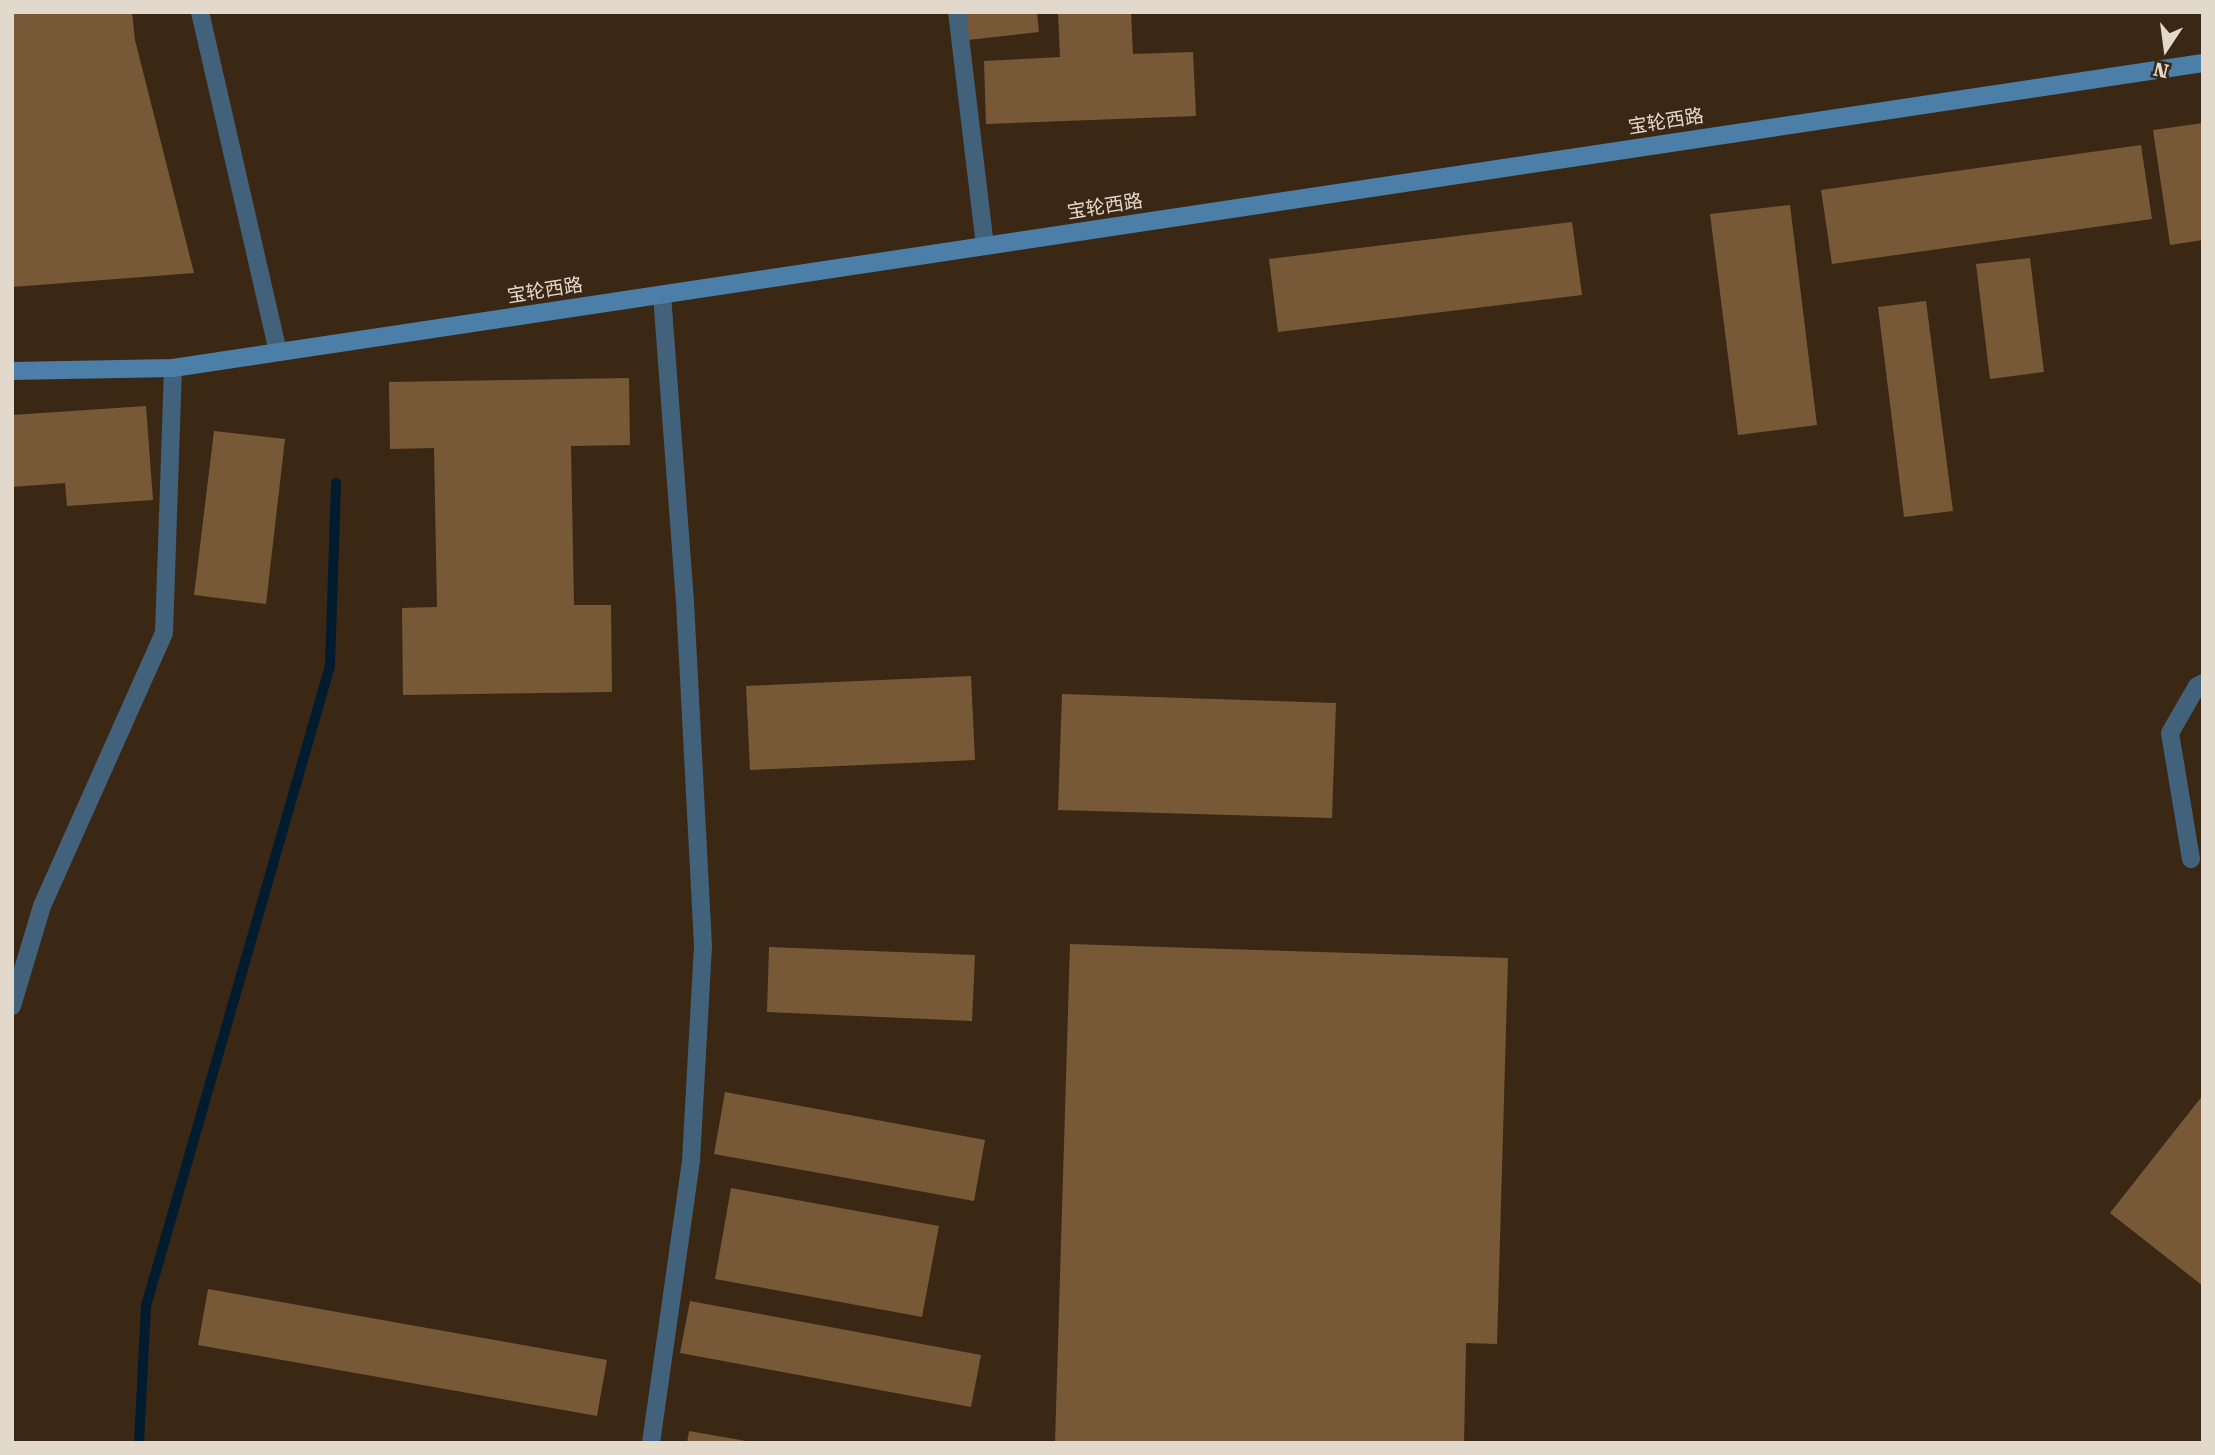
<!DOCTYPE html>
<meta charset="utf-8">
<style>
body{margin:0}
#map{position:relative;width:2215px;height:1455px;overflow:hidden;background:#3a2815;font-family:"Roboto Serif",serif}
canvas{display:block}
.frame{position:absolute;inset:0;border:14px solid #e3d8cc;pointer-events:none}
.north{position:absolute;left:2131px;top:14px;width:70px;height:70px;-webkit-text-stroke:5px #3a2815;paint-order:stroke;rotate:193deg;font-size:19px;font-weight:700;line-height:28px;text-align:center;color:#e3d8cc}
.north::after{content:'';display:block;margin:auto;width:24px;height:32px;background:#e3d8cc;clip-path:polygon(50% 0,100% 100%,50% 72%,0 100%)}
</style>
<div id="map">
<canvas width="2215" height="1455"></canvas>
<div class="frame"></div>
<div class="north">N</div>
</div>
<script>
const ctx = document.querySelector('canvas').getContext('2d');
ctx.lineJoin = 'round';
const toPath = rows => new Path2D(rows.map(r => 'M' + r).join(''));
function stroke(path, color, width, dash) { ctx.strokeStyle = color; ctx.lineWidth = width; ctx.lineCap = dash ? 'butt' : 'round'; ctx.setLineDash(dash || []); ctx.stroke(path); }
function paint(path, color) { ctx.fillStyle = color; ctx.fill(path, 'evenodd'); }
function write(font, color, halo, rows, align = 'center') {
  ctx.font = font + ' "Roboto Serif","Noto Sans SC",serif'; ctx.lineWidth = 5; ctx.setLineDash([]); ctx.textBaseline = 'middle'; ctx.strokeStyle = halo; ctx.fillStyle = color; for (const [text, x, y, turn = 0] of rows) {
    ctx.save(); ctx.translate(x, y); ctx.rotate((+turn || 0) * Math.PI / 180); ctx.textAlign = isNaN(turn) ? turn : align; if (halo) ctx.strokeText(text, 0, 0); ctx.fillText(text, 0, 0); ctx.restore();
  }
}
stroke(toPath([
 [139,1443,146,1306,330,666,336,483]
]), '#011c2f', 10);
paint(toPath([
 [12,12,132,12,135,40,194,273,12,287],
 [964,12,1037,12,1039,32,968,40],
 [1058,12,1131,12,1133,54,1193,52,1196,116,986,124,984,61,1060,57],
 [2203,123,2203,240,2170,245,2153,130],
 [2141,145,2152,219,1832,264,1821,190],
 [1790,205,1817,425,1738,435,1710,214],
 [1572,222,1582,295,1278,332,1269,259],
 [2030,258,2044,372,1990,379,1976,264],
 [1926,301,1953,511,1904,517,1878,307],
 [629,378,630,445,571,446,574,605,611,605,612,692,403,695,402,608,437,607,434,448,390,449,389,382],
 [146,406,153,500,67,506,65,483,12,487,12,415],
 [214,431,285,439,266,604,194,595],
 [971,676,975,760,750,770,746,686],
 [1062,694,1336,703,1332,818,1058,810],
 [1070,944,1508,958,1497,1344,1466,1343,1464,1443,1055,1443],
 [769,947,975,955,972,1021,767,1012],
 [725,1092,985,1140,974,1201,714,1154],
 [2203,1095,2203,1286,2110,1213],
 [731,1188,939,1226,922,1317,715,1279],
 [208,1289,607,1360,597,1416,198,1345],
 [690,1301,981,1355,971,1407,680,1353],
 [689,1431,746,1441,745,1443,687,1443]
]), '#775937');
stroke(toPath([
 [200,12,278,352]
]), '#42627b', 18);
stroke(toPath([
 [957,12,985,246],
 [2191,859,2170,733,2197,686,2203,683],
 [12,1006,42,906,164,633,173,368],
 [651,1443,691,1161,703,946,685,602,662,295]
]), '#42627b', 18);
stroke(toPath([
 [12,371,173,368,2203,63]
]), '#4b7fa7', 18);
write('19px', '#e3d8cc', '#3a2815', [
 ["宝轮西路",1666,122,-9],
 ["宝轮西路",1105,207,-9],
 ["宝轮西路",545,291,-9]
]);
</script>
